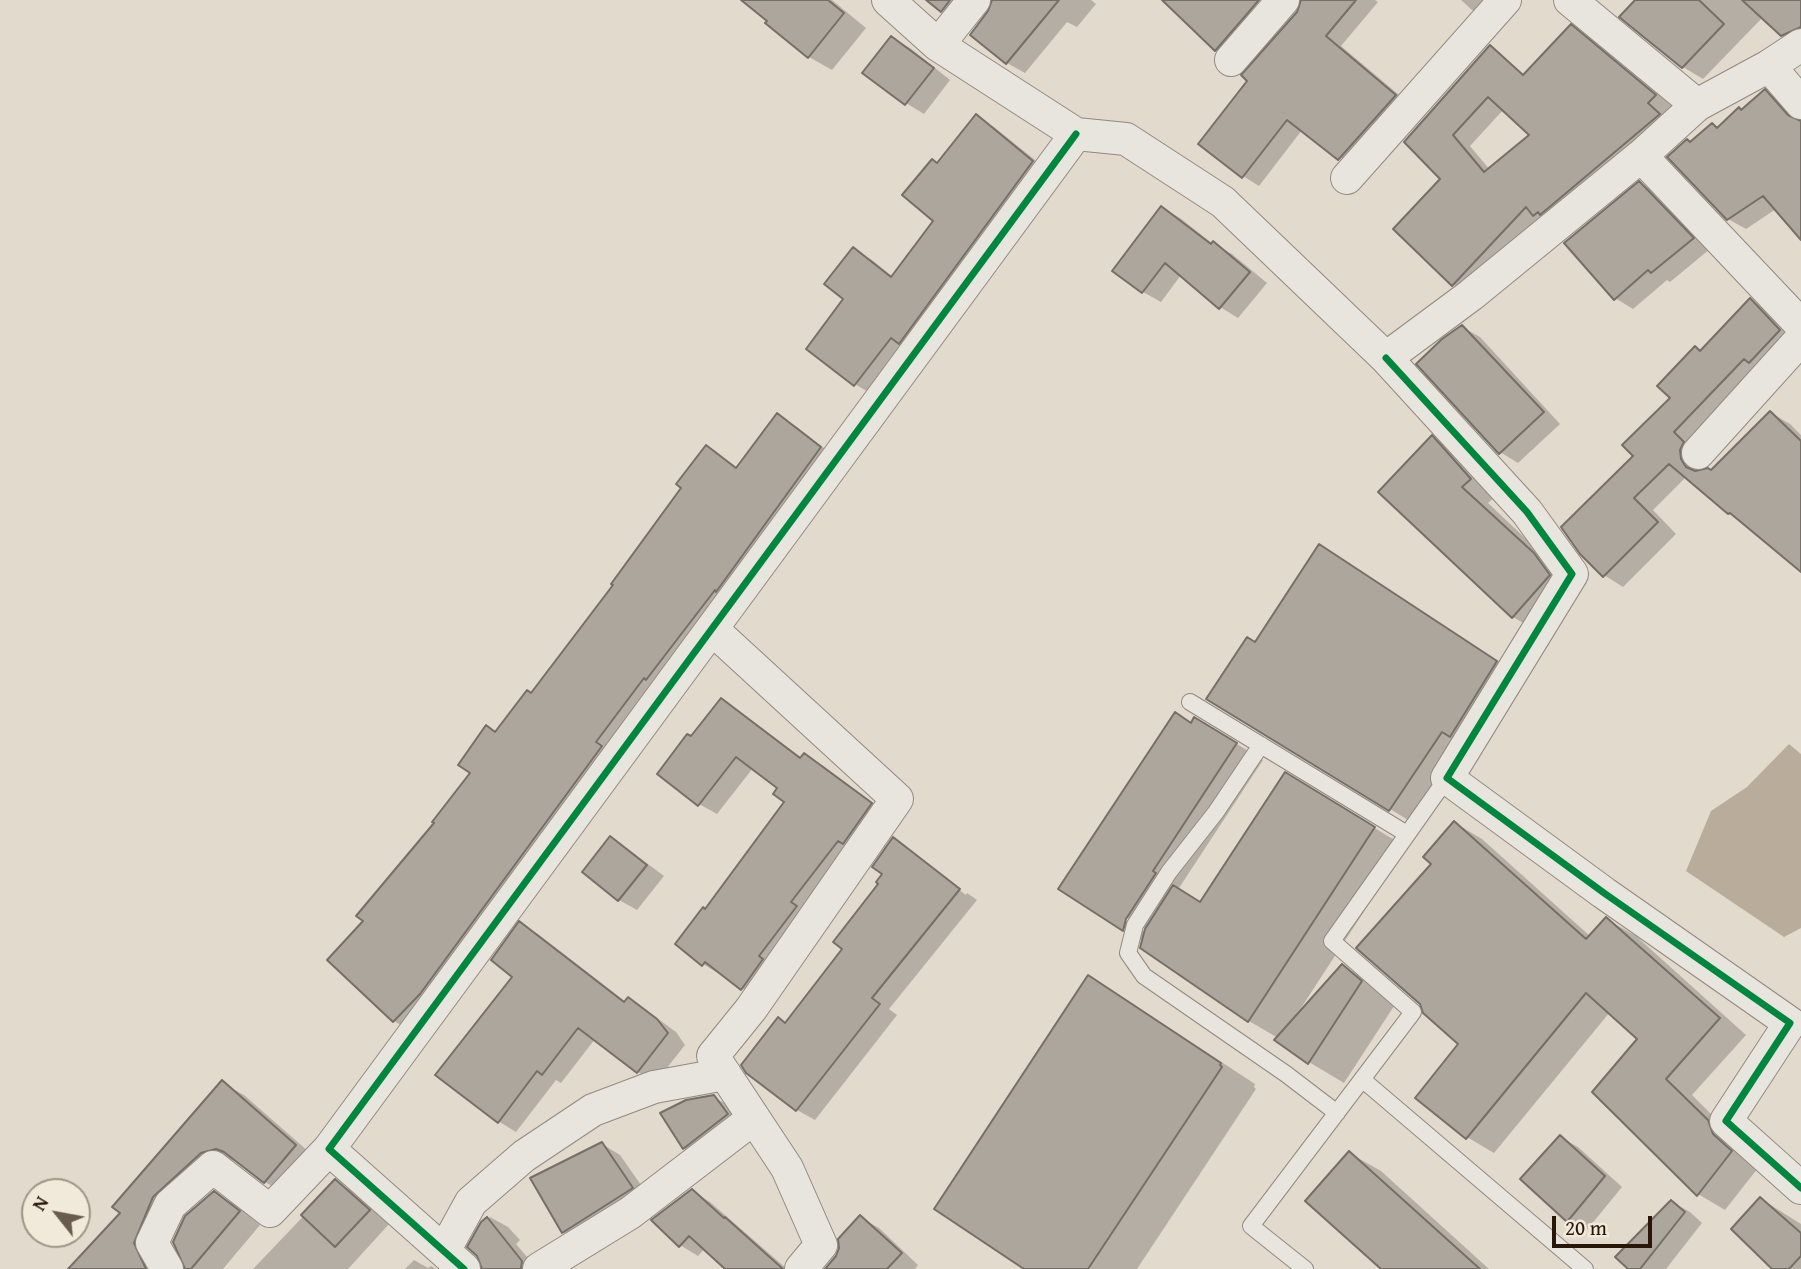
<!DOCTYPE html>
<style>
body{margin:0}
#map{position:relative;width:1801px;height:1269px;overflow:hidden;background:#e2dacd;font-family:"Gentium Book Plus",serif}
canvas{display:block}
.north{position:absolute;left:21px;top:1178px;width:70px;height:70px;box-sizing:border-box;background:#f1e9d9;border:2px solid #a19586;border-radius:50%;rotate:301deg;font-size:19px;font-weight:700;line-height:28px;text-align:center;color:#281609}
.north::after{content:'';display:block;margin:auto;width:24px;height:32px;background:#695b4e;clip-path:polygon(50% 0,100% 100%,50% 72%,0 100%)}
.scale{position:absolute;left:1552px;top:1216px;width:100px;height:32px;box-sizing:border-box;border:4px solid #281609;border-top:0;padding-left:9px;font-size:21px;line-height:24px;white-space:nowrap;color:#281609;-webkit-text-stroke:5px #f1e9d9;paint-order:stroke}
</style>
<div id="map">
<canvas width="1801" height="1269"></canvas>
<div class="north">N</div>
<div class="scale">20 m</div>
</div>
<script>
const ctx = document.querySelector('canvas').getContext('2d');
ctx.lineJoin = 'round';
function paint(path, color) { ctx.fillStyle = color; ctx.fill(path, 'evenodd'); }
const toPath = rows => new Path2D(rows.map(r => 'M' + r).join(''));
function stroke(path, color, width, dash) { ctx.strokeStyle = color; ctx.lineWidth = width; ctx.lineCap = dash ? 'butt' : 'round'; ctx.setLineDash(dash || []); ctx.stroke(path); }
paint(toPath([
 [1789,744,1801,754,1801,928,1784,937,1686,871,1711,811,1747,787]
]), '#b9ac9b');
paint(toPath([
 [744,0,832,0,866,28,832,70,809,57],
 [929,0,979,0,960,21],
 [993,0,1091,0,1096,4,1077,27,1067,22,1025,73,1007,63,972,34,994,4],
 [1164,0,1242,0,1266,23,1235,60,1217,50],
 [1302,0,1375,0,1378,2,1341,46,1411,105,1356,168,1302,130,1259,186,1243,176,1201,144,1298,13],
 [1461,0,1507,0,1490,20,1472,10],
 [1638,0,1801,0,1801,46,1782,35,1763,17,1703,79,1683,67],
 [1571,26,1589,37,1673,106,1471,295,1453,284,1443,179,1464,77,1506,108],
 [1504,109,1532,135,1490,170,1470,146],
 [892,38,910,48,950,80,924,114,906,103],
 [1765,91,1783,102,1801,123,1801,238,1776,209,1746,229,1728,219,1691,143,1712,125,1719,129],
 [976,116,994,127,1050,172,873,395,855,384,846,299,854,250,872,260,893,277,936,221,938,164],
 [1640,183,1658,194,1710,249,1670,282,1667,280,1633,309,1615,298],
 [1162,208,1180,218,1213,244,1232,254,1267,283,1238,318,1220,307,1181,275,1161,302,1143,292],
 [1750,300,1770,311,1799,342,1699,462,1700,472,1711,471,1771,413,1790,424,1801,435,1801,570,1687,476,1653,510,1676,534,1623,587,1604,575,1635,456,1702,352],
 [1462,327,1480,337,1560,424,1518,463,1500,452],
 [777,416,797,427,839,460,414,1033,394,1021,329,960,366,921,472,773,497,733,532,694,616,585,683,487,706,447,738,468],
 [1432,437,1459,453,1497,495,1488,503,1561,572,1540,633,1513,617],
 [1319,546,1520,675,1413,823,1390,809,1255,644],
 [721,700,739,711,802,758,804,755,822,765,889,815,760,999,703,964,706,911,786,802,779,788,753,768,717,814,699,804,692,738],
 [1192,724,1222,735,1263,760,1179,888,1201,903,1317,793,1406,847,1299,1011,1301,1012,1342,966,1377,986,1396,1003,1344,1083,1309,1062,1278,1038,1249,1021,1144,941,1060,889],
 [1119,913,1146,929,1146,933,1118,916],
 [1455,823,1482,839,1591,937,1606,919,1636,936,1746,1035,1692,1095,1735,1138,1758,1168,1725,1210,1698,1194,1594,1092,1640,1039,1610,1012,1494,1153,1467,1137,1461,1044,1434,864],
 [610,839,628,849,664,876,637,910,619,900,584,872],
 [893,840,909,849,909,852,966,895,967,893,977,900,889,1009,897,1015,815,1120,797,1110,748,1072,845,948,880,883],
 [520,924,538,934,626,1002,628,999,646,1010,676,1032,685,1045,656,1082,638,1072,595,1039,561,1083,556,1080,516,1132,498,1121],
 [1089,978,1124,998,1255,1084,1254,1087,1256,1089,1137,1269,1028,1269],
 [222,1083,244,1095,317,1159,286,1194,265,1182,237,1160,230,1161,175,1209,160,1269,77,1269,122,1213],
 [713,1097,732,1107,745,1125,702,1158,684,1148],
 [1560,1137,1578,1147,1622,1187,1586,1231,1568,1221,1523,1179],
 [602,1144,620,1155,650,1198,581,1242,563,1232],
 [1349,1153,1381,1171,1489,1269,1384,1269],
 [336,1182,357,1194,390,1223,348,1269,253,1269],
 [692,1191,710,1202,787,1269,728,1269,705,1248,698,1256,680,1245],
 [214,1193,236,1205,260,1225,223,1269,187,1269],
 [1761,1199,1801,1224,1801,1269,1774,1269],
 [1672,1202,1690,1212,1702,1223,1666,1269,1631,1269],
 [490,1217,508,1227,520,1240,516,1244,537,1269,483,1269,482,1223],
 [861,1218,879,1228,918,1265,915,1269,827,1269,837,1257],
 [414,1260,428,1268,431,1266,436,1269,405,1269]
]), '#0003');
const building = toPath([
 [741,0,828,0,844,13,808,58,765,23,767,21,741,0],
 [926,0,950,0,941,12,926,0],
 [992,0,1059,0,1006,64,970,35,988,11,992,0],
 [1162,0,1259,0,1215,51,1162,0],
 [1301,0,1356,0,1326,36,1396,95,1338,160,1287,120,1242,178,1198,144,1247,81,1241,75,1297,12,1301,0],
 [1635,0,1699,0,1724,24,1682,68,1619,17,1635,0],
 [1742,0,1801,0,1801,27,1781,36,1742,0],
 [1571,24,1656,95,1648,103,1660,114,1540,215,1538,212,1533,216,1526,207,1452,286,1393,229,1440,179,1404,142,1490,45,1523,75,1571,24],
 [1488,97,1529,135,1484,172,1453,135,1488,97],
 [891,36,934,68,905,105,862,73,891,36],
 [1765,89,1788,115,1801,121,1801,240,1763,196,1727,220,1667,157,1687,139,1690,142,1712,123,1717,128,1739,107,1741,110,1765,89],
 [976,114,1033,161,899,344,891,338,854,386,806,349,843,299,824,284,853,247,891,277,933,221,902,195,932,159,937,163,976,114],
 [1639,181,1694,238,1651,273,1648,270,1614,300,1564,243,1639,181],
 [1161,206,1211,244,1213,241,1250,272,1219,309,1165,263,1142,293,1112,271,1161,206],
 [1750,298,1780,330,1749,363,1744,359,1674,432,1684,442,1680,450,1681,459,1686,467,1695,471,1708,468,1711,470,1770,411,1801,441,1801,572,1730,513,1728,514,1669,464,1634,498,1658,522,1603,577,1580,554,1561,527,1633,456,1622,445,1670,398,1657,386,1695,346,1700,351,1750,298],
 [1462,325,1544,412,1499,454,1416,364,1442,339,1462,325],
 [777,413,821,447,716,592,715,590,646,680,644,678,596,742,602,746,420,994,393,1022,327,960,363,921,356,916,434,823,432,822,470,773,458,765,486,725,495,732,527,690,531,693,613,585,611,584,681,488,676,484,706,445,736,468,777,413],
 [1432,435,1471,479,1462,487,1534,553,1550,575,1512,618,1378,492,1432,435],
 [1319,544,1497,661,1450,737,1442,732,1389,811,1206,699,1247,637,1255,642,1319,544],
 [721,698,800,758,804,753,872,803,843,844,838,841,791,902,797,906,759,956,763,959,741,990,705,962,702,966,675,944,703,907,705,909,784,802,773,794,777,788,736,757,698,806,657,774,687,734,691,736,721,698],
 [1175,712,1191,723,1194,717,1237,743,1153,871,1156,873,1126,919,1123,931,1058,889,1175,712],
 [1285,772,1375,827,1248,1022,1140,948,1145,929,1173,885,1200,902,1285,772],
 [1454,821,1586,939,1606,917,1720,1018,1666,1079,1708,1120,1713,1134,1732,1151,1697,1196,1592,1092,1637,1039,1586,993,1466,1139,1415,1098,1458,1044,1423,1013,1420,1004,1356,948,1431,864,1423,857,1454,821],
 [610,836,647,865,618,901,582,872,610,836],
 [893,837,960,889,872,998,880,1004,796,1111,746,1073,741,1065,778,1017,785,1023,842,949,833,942,878,884,876,882,882,874,872,867,893,837],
 [519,921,624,1002,628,997,657,1019,668,1033,637,1073,578,1028,542,1075,537,1071,498,1123,435,1075,512,977,491,960,519,921],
 [1342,964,1362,981,1308,1064,1274,1040,1342,964],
 [1088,975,1221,1063,1220,1065,1222,1067,1088,1269,1024,1269,934,1209,1088,975],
 [222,1080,296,1145,264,1183,224,1152,216,1149,201,1153,153,1197,134,1243,146,1269,68,1269,120,1213,112,1207,222,1080],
 [714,1095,728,1114,683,1149,660,1113,686,1100,714,1095],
 [1560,1135,1605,1176,1567,1222,1520,1179,1560,1135],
 [602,1142,633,1188,562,1233,530,1178,602,1142],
 [1349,1151,1480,1269,1381,1269,1305,1201,1349,1151],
 [335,1179,370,1210,335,1247,301,1215,335,1179],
 [692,1189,724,1218,725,1217,783,1269,725,1269,689,1236,679,1247,651,1220,692,1189],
 [214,1191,240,1211,191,1269,185,1269,173,1242,185,1216,214,1191],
 [1760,1197,1801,1233,1801,1256,1789,1269,1772,1269,1731,1229,1760,1197],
 [1671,1200,1685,1212,1640,1269,1628,1269,1615,1257,1671,1200],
 [860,1215,902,1253,887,1269,825,1269,836,1256,839,1248,838,1239,860,1215],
 [487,1217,522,1261,521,1269,482,1269,477,1256,467,1247,481,1222,487,1217]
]);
paint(building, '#ada69d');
stroke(building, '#766f67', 2);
const lane = toPath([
 [1190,702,1407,834],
 [1261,745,1216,812,1169,872,1135,925,1128,953,1144,976,1286,1074,1337,1113],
 [1363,1080,1585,1269],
 [1305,1269,1251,1226,1413,1012,1332,941,1447,778]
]);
const street = toPath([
 [888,0,938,45,1076,134,1126,139,1223,202,1386,358,1471,295,1641,156,1697,105,1769,66,1801,45],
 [1570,0,1697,105],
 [938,45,974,0],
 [1231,60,1283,0],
 [1769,66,1801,103],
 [1641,156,1801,325],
 [1347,178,1505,0],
 [1386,358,1527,512,1572,574,1447,778,1604,893,1790,1023,1726,1121,1801,1188],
 [1698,453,1801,339],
 [712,629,897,799,751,1009,713,1056,787,1168,821,1245,801,1269],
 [444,1251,471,1202,524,1156,593,1110,654,1087,725,1074],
 [167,1269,152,1243,170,1205,213,1167,270,1211,329,1149],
 [464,1269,329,1149,1076,134],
 [539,1269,630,1213,754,1118]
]);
stroke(lane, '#918a81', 18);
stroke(street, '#918a81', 34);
stroke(lane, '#e8e4de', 16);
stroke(street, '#e8e4de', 32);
stroke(toPath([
 [1386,358,1527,512,1572,574,1447,778,1604,893,1790,1023,1726,1121,1801,1188],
 [464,1269,329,1149,1076,134]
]), '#00873e', 7);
</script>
